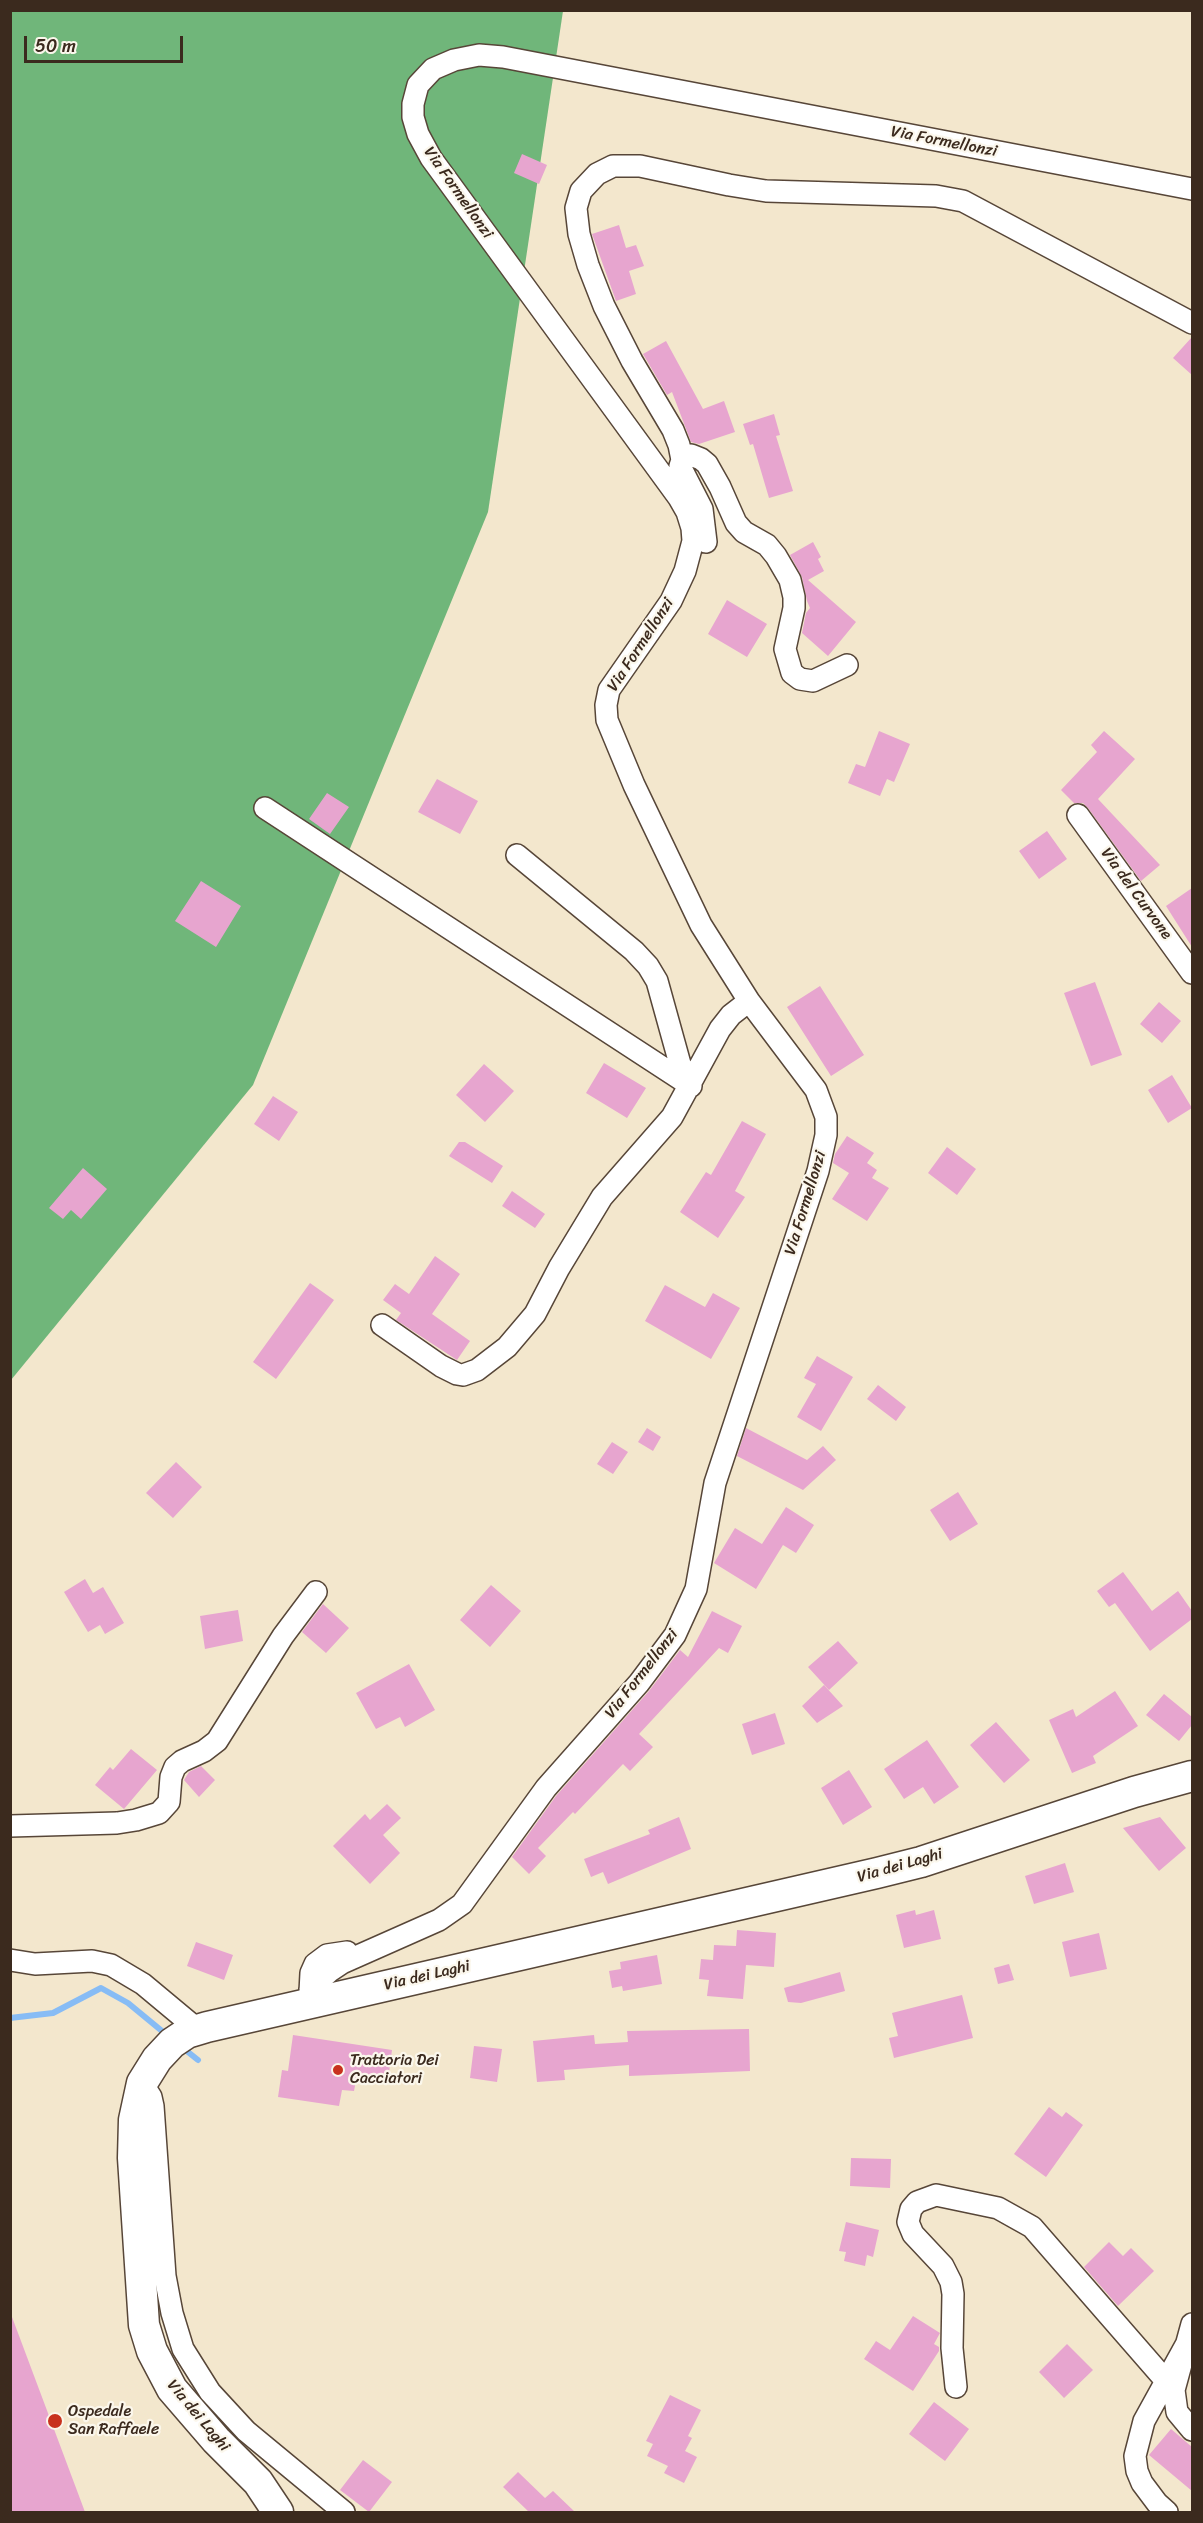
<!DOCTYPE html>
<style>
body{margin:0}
#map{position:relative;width:1203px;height:2523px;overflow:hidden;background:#f3e7cd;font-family:Sriracha,sans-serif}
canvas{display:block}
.frame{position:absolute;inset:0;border:12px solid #3b2a1e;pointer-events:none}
.scale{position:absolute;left:24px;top:36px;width:159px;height:27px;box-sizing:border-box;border:3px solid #3b2a1e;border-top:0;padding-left:8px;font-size:18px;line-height:21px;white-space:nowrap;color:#3b2a1e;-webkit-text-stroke:4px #fbf7ec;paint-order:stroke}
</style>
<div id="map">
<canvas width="1203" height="2523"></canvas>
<div class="frame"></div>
<div class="scale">50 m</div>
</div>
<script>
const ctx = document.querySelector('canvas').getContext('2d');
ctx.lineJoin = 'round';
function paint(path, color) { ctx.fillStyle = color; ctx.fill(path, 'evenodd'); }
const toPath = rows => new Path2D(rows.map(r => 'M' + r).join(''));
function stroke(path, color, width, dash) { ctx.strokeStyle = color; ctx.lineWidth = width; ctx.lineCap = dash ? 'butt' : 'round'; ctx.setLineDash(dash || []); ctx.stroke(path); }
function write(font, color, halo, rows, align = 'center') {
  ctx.font = font + ' Sriracha,sans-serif'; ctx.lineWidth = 4.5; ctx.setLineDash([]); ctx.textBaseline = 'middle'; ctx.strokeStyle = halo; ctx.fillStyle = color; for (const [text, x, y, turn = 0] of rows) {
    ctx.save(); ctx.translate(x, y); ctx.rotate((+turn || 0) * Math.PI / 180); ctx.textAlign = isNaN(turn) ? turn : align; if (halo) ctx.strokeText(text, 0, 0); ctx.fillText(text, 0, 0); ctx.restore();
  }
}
paint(toPath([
 [11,11,563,11,488,512,253,1085,11,1380]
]), '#70b67a');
stroke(toPath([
 [10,2018,53,2013,101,1988,128,2003,168,2036],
 [183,2048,198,2060]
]), '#87bcf5', 6);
paint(toPath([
 [522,154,547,165,539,184,514,173],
 [619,225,626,248,636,245,644,266,629,271,636,294,616,301,592,234],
 [1192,337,1192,375,1173,358],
 [666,341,703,409,724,401,735,432,699,444,691,442,672,392,667,395,643,354],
 [774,414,780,435,776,436,793,491,769,498,753,444,750,445,743,424],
 [813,542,821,557,818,559,824,571,808,580,856,622,828,656,802,633,806,613,810,608,807,601,802,577,790,555],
 [727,600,767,624,747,657,708,634],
 [879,731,910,744,894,782,887,779,880,796,848,783,856,764,865,767],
 [1104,731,1135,759,1098,799,1160,865,1141,881,1088,808,1083,803,1074,803,1061,790,1097,752,1091,745],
 [437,779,478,801,460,834,418,812],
 [327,793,349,807,330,834,309,819],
 [1047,831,1067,859,1039,879,1019,851],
 [201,881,241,906,216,947,175,921],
 [1192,888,1192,947,1166,906],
 [1095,982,1122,1055,1091,1066,1064,993],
 [820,986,864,1055,831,1076,787,1007],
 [1159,1002,1181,1021,1162,1043,1140,1024],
 [604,1063,646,1088,627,1118,586,1093],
 [484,1064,514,1091,485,1122,456,1095],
 [1172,1075,1192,1108,1168,1123,1148,1090],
 [273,1096,298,1112,279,1141,254,1124],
 [742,1121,766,1134,735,1191,745,1197,718,1238,680,1212,706,1172,711,1175],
 [847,1136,874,1153,867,1163,877,1170,872,1178,889,1188,867,1221,832,1199,849,1173,833,1163,835,1154],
 [459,1142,465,1142,503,1166,492,1183,449,1156],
 [947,1147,976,1169,957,1195,928,1173],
 [83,1168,107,1189,81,1219,71,1210,63,1219,49,1208],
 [512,1191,545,1214,535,1228,502,1206],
 [435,1256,460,1274,432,1314,470,1341,457,1360,396,1320,401,1313,383,1300,395,1284,409,1294],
 [310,1283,334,1300,276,1379,253,1362],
 [665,1285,705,1307,713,1293,740,1308,711,1359,645,1321],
 [817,1356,853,1377,821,1431,797,1417,816,1384,804,1378],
 [878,1385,906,1407,896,1421,867,1399],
 [647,1428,661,1437,653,1451,638,1442],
 [746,1428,807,1460,823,1446,836,1460,803,1490,737,1456],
 [612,1442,628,1452,613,1474,597,1464],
 [176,1462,202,1487,173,1518,146,1493],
 [958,1492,978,1524,950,1541,930,1510],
 [786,1507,814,1525,796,1553,783,1545,756,1589,714,1563,735,1528,762,1544],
 [1123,1572,1152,1611,1178,1591,1192,1611,1192,1619,1150,1651,1115,1603,1109,1607,1097,1591],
 [85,1579,93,1593,103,1587,124,1623,105,1634,100,1625,88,1632,64,1592],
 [491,1585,521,1611,490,1647,460,1620],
 [323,1604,349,1628,326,1653,302,1632],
 [238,1610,243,1641,205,1649,200,1616],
 [712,1611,742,1626,728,1653,719,1648,639,1734,653,1747,630,1771,623,1764,575,1814,573,1812,538,1848,546,1856,529,1874,512,1857,556,1796,649,1691,677,1654,680,1650,688,1657],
 [838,1641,858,1663,829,1690,808,1667],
 [409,1664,435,1710,405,1727,400,1717,376,1729,356,1693],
 [824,1685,843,1706,817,1723,802,1706],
 [1115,1691,1138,1726,1093,1756,1096,1763,1072,1773,1049,1720,1073,1709,1076,1717],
 [1164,1694,1192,1717,1192,1725,1179,1741,1146,1715],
 [775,1713,785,1744,752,1755,742,1724],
 [996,1722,1030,1760,1004,1783,970,1745],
 [927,1740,959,1787,934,1804,923,1787,904,1799,884,1769],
 [131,1749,157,1770,124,1809,95,1785,110,1767,113,1770],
 [201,1766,215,1780,199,1797,184,1780,189,1772],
 [849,1770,872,1807,843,1825,821,1788],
 [387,1804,401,1818,383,1835,400,1853,370,1884,333,1846,365,1814,370,1820],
 [679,1817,691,1849,608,1884,603,1872,591,1877,584,1859,650,1834,648,1830],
 [1160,1817,1186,1848,1159,1871,1123,1828],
 [1065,1863,1074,1892,1034,1904,1025,1876],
 [915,1910,916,1915,934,1910,941,1939,904,1948,896,1915],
 [737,1930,776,1933,774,1967,746,1965,743,1999,707,1996,709,1980,699,1979,701,1959,713,1960,714,1945,736,1946],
 [1099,1933,1107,1969,1070,1977,1062,1942],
 [196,1942,233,1955,224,1980,187,1966],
 [657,1955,662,1984,623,1991,622,1986,612,1988,609,1971,621,1969,620,1962],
 [1009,1964,1014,1980,998,1984,994,1968],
 [840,1972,845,1991,801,2003,788,2002,784,1988],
 [962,1995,973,2038,894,2058,889,2038,898,2036,892,2013],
 [749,2029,750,2071,629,2076,629,2065,564,2070,565,2080,537,2082,533,2041,594,2035,595,2044,628,2042,627,2031],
 [293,2035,392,2050,388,2080,357,2075,354,2091,342,2090,339,2106,278,2097,282,2070,288,2071],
 [474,2046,502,2049,497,2082,470,2078],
 [1049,2107,1062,2117,1066,2112,1083,2125,1046,2177,1014,2154],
 [851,2158,891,2159,890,2188,850,2186],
 [846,2222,879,2230,873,2257,867,2255,865,2266,844,2261,846,2252,839,2251],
 [1109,2242,1123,2256,1131,2248,1154,2271,1118,2306,1084,2267],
 [913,2316,940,2333,934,2344,939,2347,939,2351,913,2391,864,2359,876,2341,890,2350],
 [10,2317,12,2317,85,2512,10,2512],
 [1067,2344,1093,2370,1064,2398,1039,2372],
 [670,2395,701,2410,688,2436,692,2438,685,2451,697,2457,684,2483,664,2473,668,2466,647,2456,653,2444,646,2441],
 [934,2402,969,2429,945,2461,909,2434],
 [1171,2429,1192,2447,1192,2491,1149,2455],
 [363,2460,392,2482,369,2512,340,2490],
 [518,2472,545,2498,553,2491,575,2512,529,2512,503,2487]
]), '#e7a5cf');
const minor = toPath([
 [682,460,679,445,673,430,632,361,604,306,588,265,579,234,576,208,581,191,597,174,613,166,640,166,729,185,766,191,936,196,963,201,1192,323],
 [706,542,702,509,680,466,682,460,691,455,701,459,707,464,720,487,736,523,744,532,767,545,776,556,790,580,794,597,794,608,785,649,792,673,800,679,813,681,847,665],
 [265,808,691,1086],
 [1078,815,1192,973],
 [517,855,634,951,648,966,657,981,680,1064,691,1085],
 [382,1325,441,1366,457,1374,463,1375,477,1370,507,1347,535,1314,559,1268,602,1197,672,1117,720,1029,731,1015,749,1001],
 [10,1826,117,1823,136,1820,159,1813,169,1802,171,1777,175,1767,182,1761,204,1751,217,1741,283,1636,316,1592],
 [10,1960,35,1964,92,1961,111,1965,143,1984,197,2029],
 [310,1989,330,1971,342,1963,439,1920,462,1904,546,1788,639,1683,675,1635,696,1589,715,1483,818,1171,826,1135,826,1117,816,1090,749,1001,701,925,634,785,607,720,606,705,609,690,671,601,685,571,693,541,692,528,687,512,679,498,431,158,418,134,413,117,413,104,418,85,433,69,454,60,479,55,503,57,1192,189],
 [310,1992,311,1973,315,1964,327,1955,347,1952],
 [142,2083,151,2097,153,2106,165,2276,172,2313,183,2349,210,2392,246,2431,344,2512],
 [1192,2324,1174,2390,1177,2412,1192,2430],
 [956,2387,952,2348,953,2294,951,2282,943,2266,913,2234,908,2222,911,2209,917,2202,936,2195,998,2208,1032,2227,1167,2382],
 [1167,2512,1157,2503,1142,2483,1137,2471,1135,2456,1144,2421,1187,2343]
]);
const secondary = toPath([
 [278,2512,258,2482,216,2440,172,2389,152,2351,144,2325,133,2158,134,2120,142,2083,157,2059,172,2043,187,2033,207,2027,877,1873,921,1862,1134,1792,1192,1776]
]);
stroke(minor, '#574638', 24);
stroke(secondary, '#574638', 33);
stroke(minor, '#fff', 21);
stroke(secondary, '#fff', 30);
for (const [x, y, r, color] of [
 [338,2070,6,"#c8321e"],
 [55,2421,8,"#c8321e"]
]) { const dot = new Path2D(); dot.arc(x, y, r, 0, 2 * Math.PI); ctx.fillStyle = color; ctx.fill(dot); stroke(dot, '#fbf7ec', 2); }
write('16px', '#3b2a1e', '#fbf7ec', [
 ["Via Formellonzi",944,142,11],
 ["Via Formellonzi",458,193,55],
 ["Via Formellonzi",641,645,-57],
 ["Via del Curvone",1136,894,54],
 ["Via Formellonzi",806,1203,-73],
 ["Via Formellonzi",642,1674,-52],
 ["Via dei Laghi",900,1866,-16],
 ["Via dei Laghi",427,1976,-13],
 ["Via dei Laghi",198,2416,50]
]);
write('16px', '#3b2a1e', '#fbf7ec', [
 ["Trattoria Dei",350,2061],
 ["Cacciatori",350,2079],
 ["Ospedale",68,2412],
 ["San Raffaele",68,2430]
], 'left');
</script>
